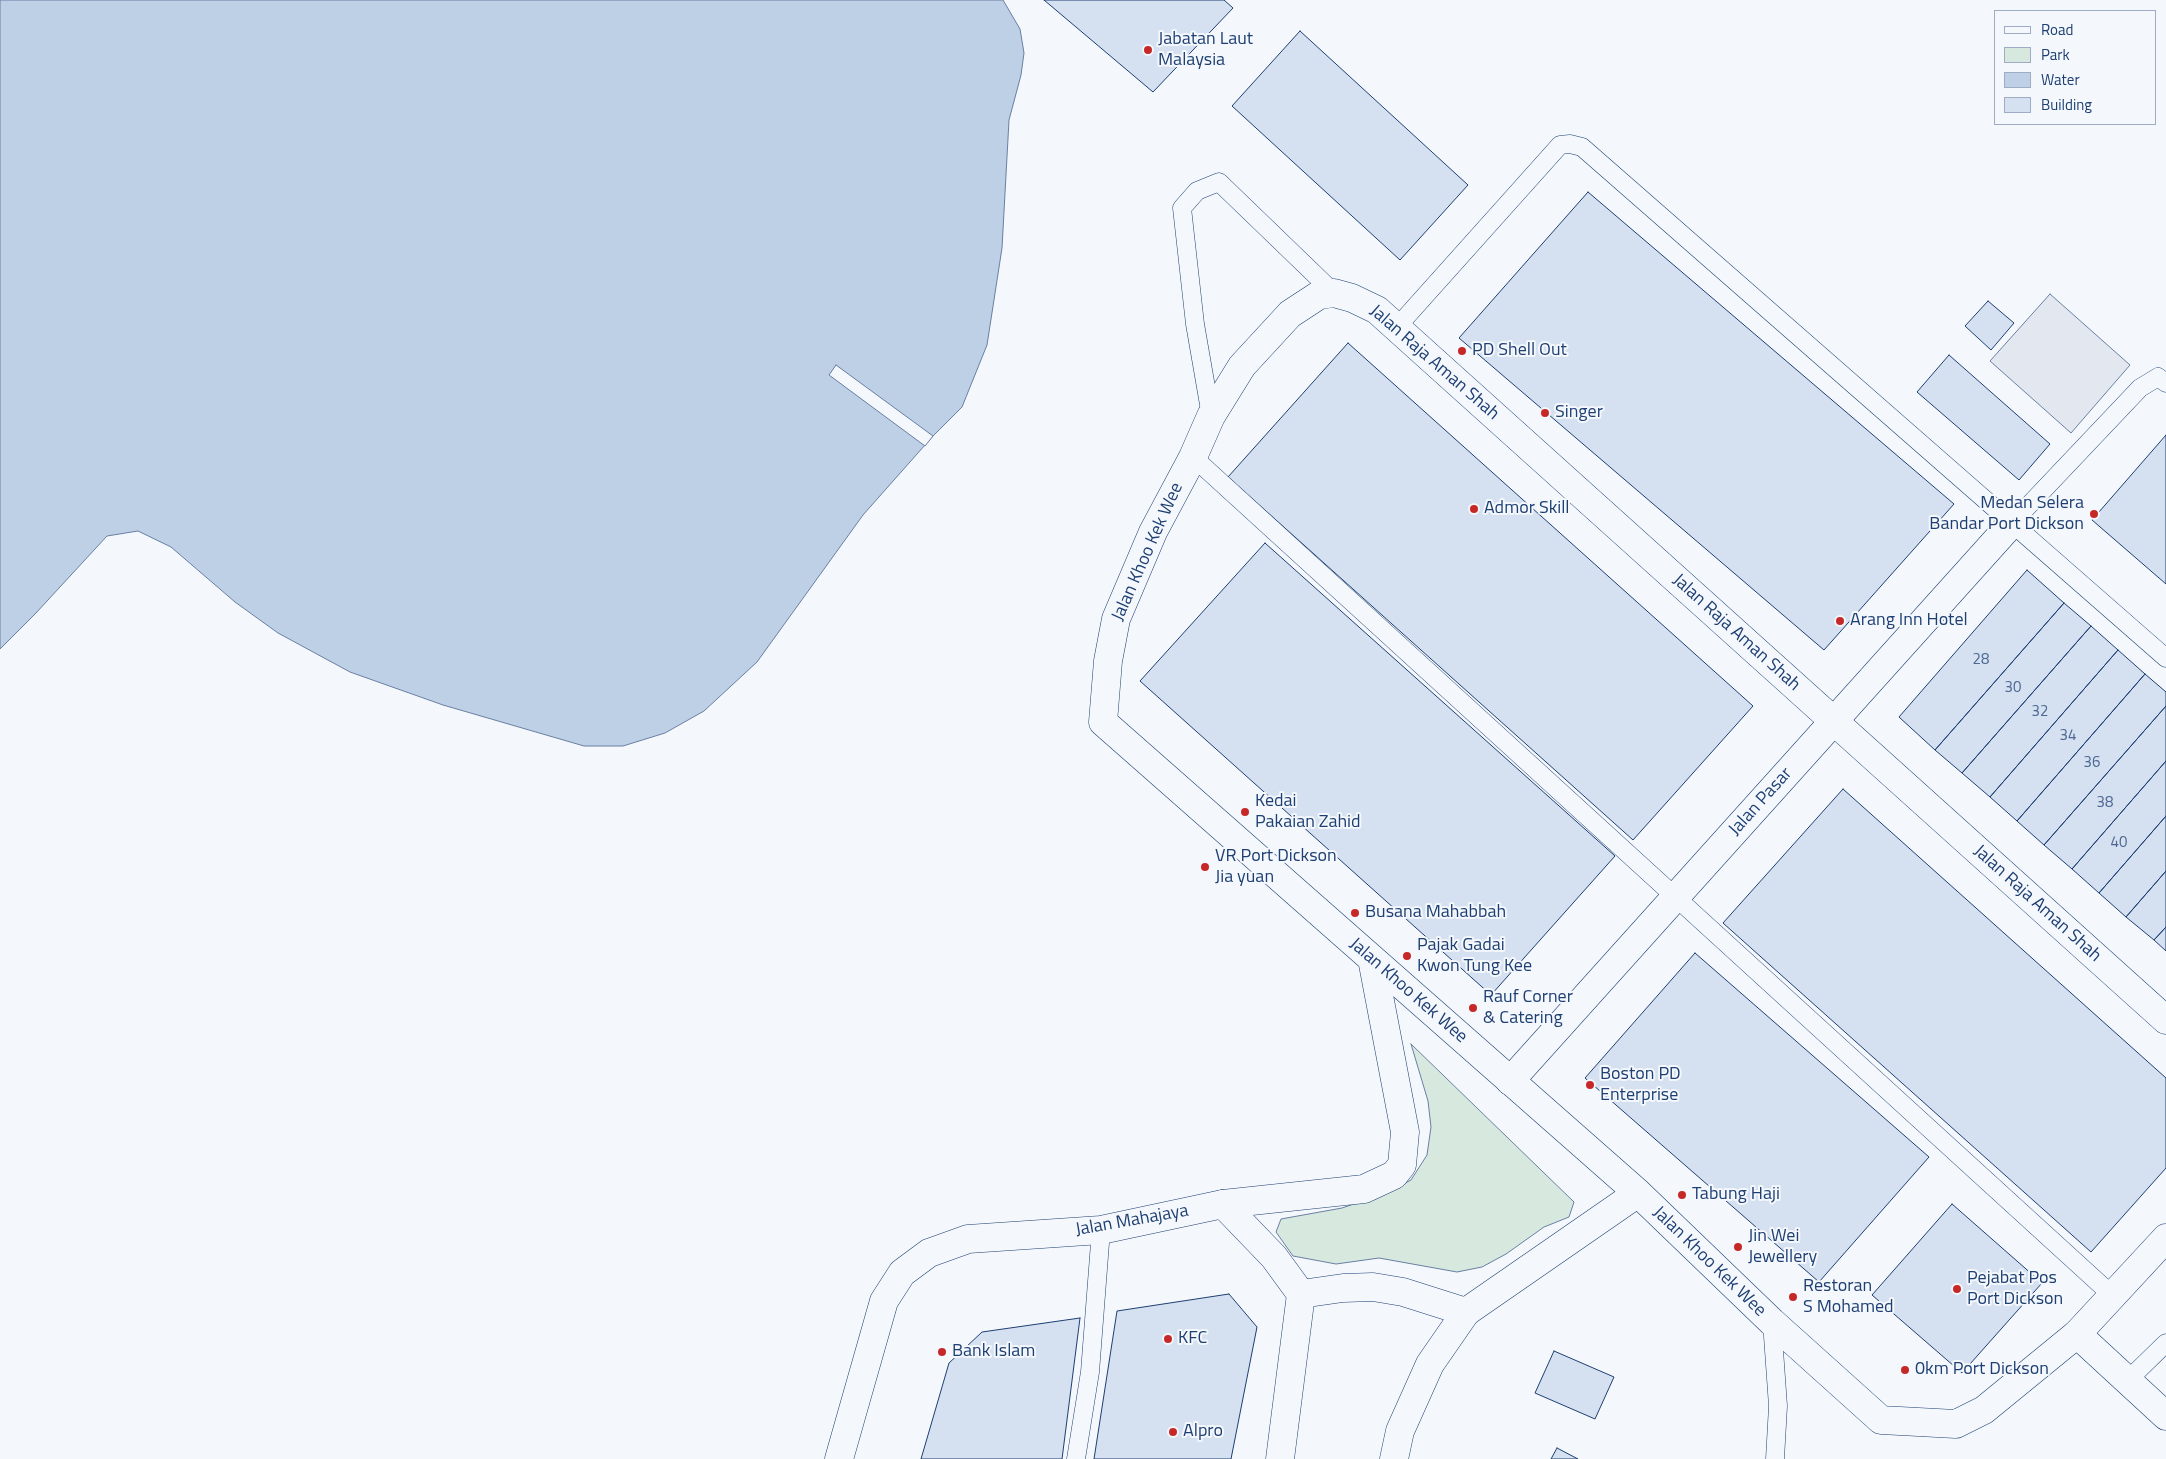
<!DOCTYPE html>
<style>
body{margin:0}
#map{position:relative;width:2166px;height:1459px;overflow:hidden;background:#f4f7fb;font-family:"Titillium Web",sans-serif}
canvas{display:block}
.legend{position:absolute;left:1994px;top:10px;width:162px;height:115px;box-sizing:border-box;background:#f4f7fb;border:1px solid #9eadc5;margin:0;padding:6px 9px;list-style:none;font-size:15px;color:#1d3f73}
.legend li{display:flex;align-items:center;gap:10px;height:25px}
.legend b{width:25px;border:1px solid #9eadc5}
</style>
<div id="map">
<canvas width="2166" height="1459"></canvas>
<ul class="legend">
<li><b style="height:6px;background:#f4f7fb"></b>Road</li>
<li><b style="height:14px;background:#d7e8df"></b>Park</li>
<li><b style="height:14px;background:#bed0e5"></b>Water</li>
<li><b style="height:14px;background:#d5e0f0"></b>Building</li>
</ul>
</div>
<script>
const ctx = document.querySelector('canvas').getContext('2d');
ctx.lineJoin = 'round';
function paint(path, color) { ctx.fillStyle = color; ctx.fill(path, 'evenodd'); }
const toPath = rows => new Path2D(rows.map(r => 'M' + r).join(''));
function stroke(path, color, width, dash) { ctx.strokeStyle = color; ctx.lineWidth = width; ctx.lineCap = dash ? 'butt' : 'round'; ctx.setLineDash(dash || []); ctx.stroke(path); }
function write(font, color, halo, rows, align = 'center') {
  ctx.font = font + ' "Titillium Web",sans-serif'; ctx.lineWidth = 4; ctx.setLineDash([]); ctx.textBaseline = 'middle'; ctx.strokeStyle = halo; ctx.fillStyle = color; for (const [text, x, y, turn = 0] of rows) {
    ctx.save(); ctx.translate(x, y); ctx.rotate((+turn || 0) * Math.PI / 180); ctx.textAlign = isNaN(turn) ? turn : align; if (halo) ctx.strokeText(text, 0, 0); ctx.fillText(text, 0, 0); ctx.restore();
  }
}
const green = toPath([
 [1411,1044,1574,1202,1569,1217,1544,1227,1506,1254,1482,1267,1457,1272,1379,1258,1336,1264,1293,1256,1276,1232,1281,1219,1342,1208,1384,1194,1411,1180,1427,1155,1431,1127,1428,1101,1411,1044]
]);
paint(green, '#d7e8df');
stroke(green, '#687fa3', 1);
const parking = toPath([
 [2050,294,2130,365,2071,433,1990,361,2050,294]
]);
paint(parking, '#e3e8f0');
stroke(parking, '#687fa3', 1);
const water = toPath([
 [0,0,1003,0,1020,29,1024,53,1021,75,1009,120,1002,248,987,345,962,407,933,436,863,515,757,662,704,711,665,733,623,746,584,746,443,705,350,672,278,633,235,602,171,547,138,531,107,536,36,613,0,649,0,0]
]);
paint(water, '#bed0e5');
stroke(water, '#687fa3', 1);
const pier = toPath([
 [836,365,933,436,925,446,829,375,836,365]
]);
paint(pier, '#f4f7fb');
stroke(pier, '#687fa3', 1);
const building = toPath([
 [1044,0,1224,0,1233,8,1153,92,1044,0],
 [1300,31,1468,185,1400,260,1232,106,1300,31],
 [1588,192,1954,504,1824,650,1459,338,1588,192],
 [1988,301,2014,323,1991,350,1965,326,1988,301],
 [1348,343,1753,706,1633,840,1228,477,1348,343],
 [1949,355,2050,444,2019,480,1917,392,1949,355],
 [2166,435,2166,584,2092,520,2166,435],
 [1265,543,1615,856,1491,995,1140,681,1265,543],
 [2027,570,2064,603,1935,750,1899,717,2027,570],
 [2064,603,2091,626,1962,773,1935,750,2064,603],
 [2091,626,2118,650,1990,797,1962,773,2091,626],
 [2118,650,2145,674,2017,821,1990,797,2118,650],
 [2145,674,2166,692,2166,706,2044,845,2017,821,2145,674],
 [2166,706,2166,761,2072,869,2044,845,2166,706],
 [2166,761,2166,816,2099,893,2072,869,2166,761],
 [1843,789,2166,1078,2166,1168,2091,1252,1723,923,1843,789],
 [2166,816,2166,871,2126,917,2099,893,2166,816],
 [2166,871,2166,927,2154,940,2126,917,2166,871],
 [2166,927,2166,951,2154,940,2166,927],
 [1695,953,1929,1157,1819,1282,1585,1078,1695,953],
 [1952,1204,2042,1283,1962,1373,1872,1295,1952,1204],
 [1229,1294,1257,1327,1231,1459,1094,1459,1117,1311,1229,1294],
 [1080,1318,1062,1459,921,1459,949,1363,982,1332,1080,1318],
 [1554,1351,1614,1377,1595,1419,1535,1393,1554,1351],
 [1557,1448,1578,1459,1551,1459,1557,1448]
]);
paint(building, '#d5e0f0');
stroke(building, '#1d3f73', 1);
const service = toPath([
 [1397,327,1560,145,1570,144,1582,147,2166,658],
 [1211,416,1195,324,1182,208,1197,191,1219,182,1334,293],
 [1193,457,2113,1296],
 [2012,523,2140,388,2158,377,2166,383],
 [1772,1322,1778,1406,1775,1459],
 [2127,1381,2166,1343],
 [1076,1459,1090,1372,1101,1230]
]);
const minor = toPath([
 [1510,1081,2012,523],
 [1223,1204,1274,1257,1301,1294,1280,1459],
 [1301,1294,1343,1288,1373,1287,1403,1292,1466,1312],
 [2077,1334,2166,1416]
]);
const tertiary = toPath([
 [2166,1020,1377,310,1352,298,1334,293,1319,295,1290,314,1242,366,1211,416,1193,457,1153,532,1116,619,1108,661,1103,722,1638,1193,1772,1322,1881,1420,1956,1424,1984,1410,2077,1334,2166,1238],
 [839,1459,884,1301,902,1273,929,1253,968,1239,1101,1230,1223,1204,1364,1189,1394,1175,1402,1165,1405,1132,1372,959],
 [1394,1459,1400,1431,1430,1364,1466,1312,1638,1193]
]);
stroke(service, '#1d3f73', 19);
stroke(minor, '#1d3f73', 29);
stroke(tertiary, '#1d3f73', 29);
stroke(service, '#f4f7fb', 18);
stroke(minor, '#f4f7fb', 28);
stroke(tertiary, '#f4f7fb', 28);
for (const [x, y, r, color] of [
 [1148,50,5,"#c62828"],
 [1462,351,5,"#c62828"],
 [1545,413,5,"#c62828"],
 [1474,509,5,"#c62828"],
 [2094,514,5,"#c62828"],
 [1840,621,5,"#c62828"],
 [1245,812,5,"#c62828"],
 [1205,867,5,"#c62828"],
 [1355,913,5,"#c62828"],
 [1407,956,5,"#c62828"],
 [1473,1008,5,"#c62828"],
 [1590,1085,5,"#c62828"],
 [1682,1195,5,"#c62828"],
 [1738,1247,5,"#c62828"],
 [1957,1289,5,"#c62828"],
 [1793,1297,5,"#c62828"],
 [1168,1339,5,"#c62828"],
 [942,1352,5,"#c62828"],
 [1905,1370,5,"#c62828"],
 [1173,1432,5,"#c62828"]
]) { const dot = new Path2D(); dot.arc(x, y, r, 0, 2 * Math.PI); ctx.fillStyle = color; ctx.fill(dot); stroke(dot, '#f4f7fb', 2); }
write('15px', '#4b6792', null, [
 ["28",1981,660],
 ["30",2013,688],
 ["32",2040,712],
 ["34",2068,736],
 ["36",2092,763],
 ["38",2105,803],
 ["40",2119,843]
]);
write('18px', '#1d3f73', '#f4f7fb', [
 ["Jabatan Laut",1158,40],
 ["Malaysia",1158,61],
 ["PD Shell Out",1472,351],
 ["Singer",1555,413],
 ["Medan Selera",2084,504,"right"],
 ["Bandar Port Dickson",2084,525,"right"],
 ["Admor Skill",1484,509],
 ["Arang Inn Hotel",1850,621],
 ["Kedai",1255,802],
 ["Pakaian Zahid",1255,823],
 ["VR Port Dickson",1215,857],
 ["Jia yuan",1215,878],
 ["Busana Mahabbah",1365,913],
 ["Pajak Gadai",1417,946],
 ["Kwon Tung Kee",1417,967],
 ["Rauf Corner",1483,998],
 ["& Catering",1483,1019],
 ["Boston PD",1600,1075],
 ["Enterprise",1600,1096],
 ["Tabung Haji",1692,1195],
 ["Jin Wei",1748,1237],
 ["Jewellery",1748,1258],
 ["Pejabat Pos",1967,1279],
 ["Port Dickson",1967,1300],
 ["Restoran",1803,1287],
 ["S Mohamed",1803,1308],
 ["KFC",1178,1339],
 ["Bank Islam",952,1352],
 ["0km Port Dickson",1915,1370],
 ["Alpro",1183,1432]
], 'left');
write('18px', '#1d3f73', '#f4f7fb', [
 ["Jalan Raja Aman Shah",1434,363,41],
 ["Jalan Khoo Kek Wee",1148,552,-66],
 ["Jalan Raja Aman Shah",1736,633,42],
 ["Jalan Pasar",1761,802,-48],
 ["Jalan Raja Aman Shah",2037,904,42],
 ["Jalan Khoo Kek Wee",1408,991,41],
 ["Jalan Mahajaya",1132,1221,-10],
 ["Jalan Khoo Kek Wee",1709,1262,44]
]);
</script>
